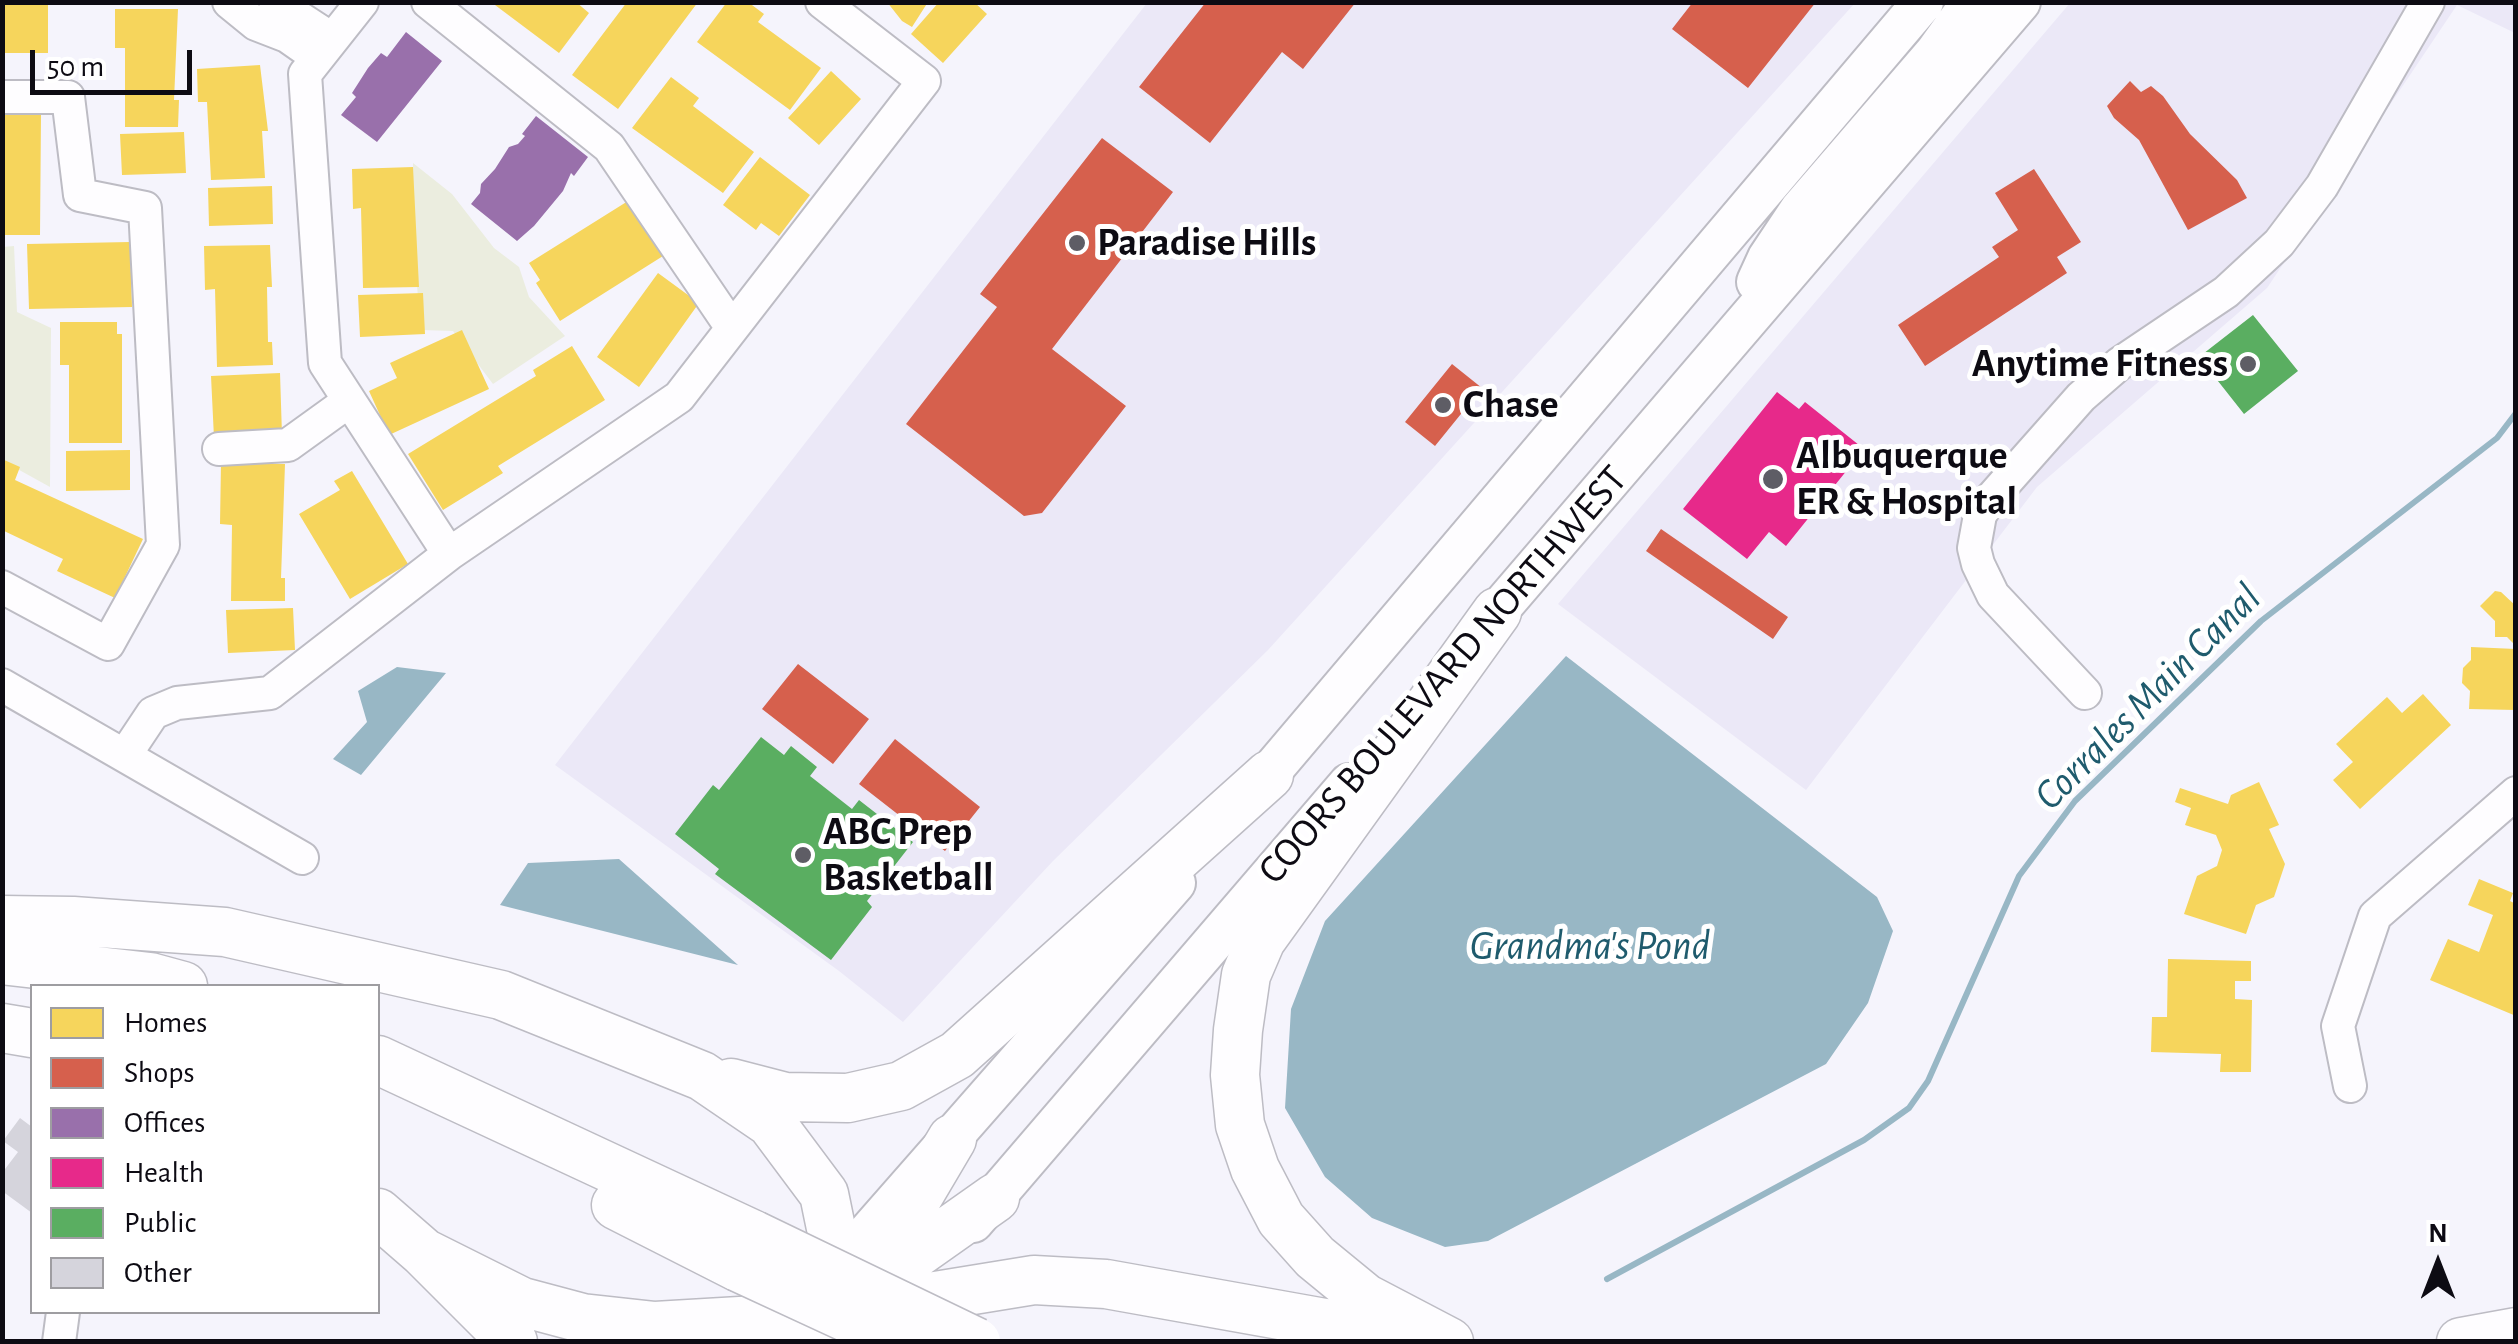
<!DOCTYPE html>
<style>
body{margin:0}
#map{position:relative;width:2518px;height:1344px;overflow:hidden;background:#f5f4fc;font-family:"Alegreya Sans",sans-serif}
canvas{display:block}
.frame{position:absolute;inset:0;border:5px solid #0d0b13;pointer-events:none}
.legend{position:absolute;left:30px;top:984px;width:350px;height:330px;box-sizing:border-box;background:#fff;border:2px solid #9e9da1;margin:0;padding:12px 18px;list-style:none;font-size:30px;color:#0d0b13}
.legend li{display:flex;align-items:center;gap:20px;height:50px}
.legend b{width:50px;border:2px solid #9e9da1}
.north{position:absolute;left:2388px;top:1214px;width:100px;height:100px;-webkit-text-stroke:8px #fff;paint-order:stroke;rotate:0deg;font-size:28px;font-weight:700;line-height:40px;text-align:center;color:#0d0b13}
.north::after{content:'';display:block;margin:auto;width:35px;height:45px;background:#0d0b13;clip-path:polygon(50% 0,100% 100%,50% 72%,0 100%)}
.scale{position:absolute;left:30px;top:50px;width:162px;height:45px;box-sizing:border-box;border:5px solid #0d0b13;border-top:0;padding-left:12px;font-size:30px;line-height:35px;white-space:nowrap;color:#0d0b13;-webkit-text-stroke:8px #fff;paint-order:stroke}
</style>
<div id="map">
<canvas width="2518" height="1344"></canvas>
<div class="frame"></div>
<ul class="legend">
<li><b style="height:28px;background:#f6d55c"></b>Homes</li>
<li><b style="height:28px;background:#d6604d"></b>Shops</li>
<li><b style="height:28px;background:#9970ab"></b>Offices</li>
<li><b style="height:28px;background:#e7298a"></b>Health</li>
<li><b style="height:28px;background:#5aae61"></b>Public</li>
<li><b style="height:28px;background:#d5d4dc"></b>Other</li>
</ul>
<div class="north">N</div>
<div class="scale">50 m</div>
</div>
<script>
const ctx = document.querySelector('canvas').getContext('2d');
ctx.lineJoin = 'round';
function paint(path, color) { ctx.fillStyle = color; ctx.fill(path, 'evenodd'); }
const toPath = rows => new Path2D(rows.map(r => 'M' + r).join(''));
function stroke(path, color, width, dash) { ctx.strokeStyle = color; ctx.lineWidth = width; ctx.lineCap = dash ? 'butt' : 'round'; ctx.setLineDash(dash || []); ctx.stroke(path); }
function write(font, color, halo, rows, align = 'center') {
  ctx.font = font + ' "Alegreya Sans",sans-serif'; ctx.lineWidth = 10; ctx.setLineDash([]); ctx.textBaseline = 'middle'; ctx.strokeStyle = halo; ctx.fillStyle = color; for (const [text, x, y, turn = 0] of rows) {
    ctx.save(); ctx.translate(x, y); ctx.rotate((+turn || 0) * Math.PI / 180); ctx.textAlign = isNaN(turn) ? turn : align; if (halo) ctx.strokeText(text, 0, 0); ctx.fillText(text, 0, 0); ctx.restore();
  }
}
paint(toPath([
 [1147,3,1855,3,1268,650,1053,861,903,1022,839,971,555,765],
 [2070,3,2515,3,2515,33,2457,5,2267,288,2037,487,1806,790,1558,604]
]), '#ebe8f7');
paint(toPath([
 [413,163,452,194,494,248,519,267,529,297,565,336,493,384,453,331,421,330,413,242],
 [14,246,17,312,51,328,50,487,3,461,3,247]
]), '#ebeddf');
paint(toPath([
 [1566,656,1877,897,1893,931,1868,1003,1826,1064,1488,1241,1445,1247,1372,1218,1325,1177,1285,1108,1291,1009,1325,921],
 [397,667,446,673,361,775,333,759,367,722,358,691],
 [619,859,738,965,500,905,528,863]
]), '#98b7c5');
paint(toPath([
 [2,2,48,2,48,53,2,53],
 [491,2,576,2,589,13,559,53],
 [627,2,698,2,618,109,572,75],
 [727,2,748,2,764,14,758,22,821,68,790,110,697,42],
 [887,2,928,2,912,27,902,21],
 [939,2,974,2,987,14,943,63,911,34],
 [115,9,178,9,174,100,179,100,178,127,125,127,125,48,115,48],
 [260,65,268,131,262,131,265,178,211,180,207,102,198,102,197,69],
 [831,71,861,99,819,145,788,118],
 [671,77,699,98,693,106,754,152,723,193,632,128],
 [2,114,41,114,40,235,2,235],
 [184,132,186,173,122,175,120,134],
 [760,157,810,195,779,236,761,223,756,230,723,205],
 [413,167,419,287,363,288,361,208,353,209,352,169],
 [272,186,273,224,209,226,208,188],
 [628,201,663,256,560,321,536,283,540,280,529,263],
 [130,242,132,307,29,309,27,244],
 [270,245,272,287,267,287,268,342,272,342,273,365,217,367,215,289,205,290,204,246],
 [658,273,699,303,639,387,597,357],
 [423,293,425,334,360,337,358,295],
 [60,322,117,322,117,334,122,334,122,443,69,443,69,365,60,365],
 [462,330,489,389,389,435,369,391,397,378,390,363],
 [572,346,605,400,498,466,503,473,443,510,408,454,536,376,533,370],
 [280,373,282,435,214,438,211,376],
 [130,450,130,490,66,491,66,451],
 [2,459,20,467,15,480,143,539,115,598,57,571,63,559,2,530],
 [221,463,285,464,281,578,285,578,285,601,231,601,232,525,220,524],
 [352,471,408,564,350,599,299,514,340,490,334,481],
 [2495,591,2501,592,2516,606,2516,646,2507,637,2495,637,2495,621,2480,606],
 [293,608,295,650,228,653,226,610],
 [2471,647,2516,649,2516,710,2469,709,2470,691,2462,683,2463,668,2471,660],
 [2423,694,2451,725,2360,809,2333,780,2353,762,2336,744,2387,697,2402,713],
 [2259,782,2279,825,2269,829,2285,864,2274,897,2256,905,2246,934,2184,914,2197,876,2217,866,2222,850,2216,835,2185,825,2191,808,2175,802,2180,788,2228,804,2231,795],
 [2479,879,2513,893,2510,901,2516,904,2516,1016,2430,980,2448,939,2479,952,2493,915,2468,905],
 [2168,959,2251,961,2251,981,2235,981,2235,999,2252,1000,2251,1072,2220,1072,2221,1054,2151,1052,2152,1017,2167,1017]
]), '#f6d55c');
paint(toPath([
 [1206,2,1356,2,1303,69,1282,52,1210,143,1139,87],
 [1693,2,1816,2,1748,88,1672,29],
 [2130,81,2141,92,2151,86,2163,96,2190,134,2237,180,2247,198,2188,230,2139,140,2114,118,2107,106],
 [1102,138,1173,192,1052,349,1126,406,1042,513,1024,516,906,424,997,307,980,294],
 [2034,169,2081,242,2057,257,2067,273,1925,366,1898,325,1999,257,1992,247,2018,230,1995,193],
 [1452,364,1482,388,1435,446,1405,422],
 [1661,529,1788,617,1773,639,1646,551],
 [798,664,869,719,833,764,762,709],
 [895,739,980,807,945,851,859,784]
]), '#d6604d');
paint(toPath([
 [406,32,442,61,377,142,341,115,356,97,352,93,368,68,381,53,387,57],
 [536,116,588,157,574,176,571,173,563,191,534,226,517,241,471,204,480,193,481,184,495,169,509,147,518,144,525,136,522,134]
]), '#9970ab');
paint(toPath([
 [1777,392,1799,409,1805,402,1864,449,1786,546,1769,532,1747,559,1683,509]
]), '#e7298a');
paint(toPath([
 [2253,315,2298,371,2244,414,2199,357],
 [761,737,784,755,791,746,817,767,810,776,852,809,859,800,913,842,867,901,872,907,831,960,715,874,719,869,675,834,713,785,719,790]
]), '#5aae61');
stroke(toPath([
 [1607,1279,1864,1140,1909,1108,1928,1081,2019,876,2075,801,2261,621,2497,438,2516,413]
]), '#98b7c5', 6);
paint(toPath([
 [20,1118,32,1127,32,1213,2,1191,2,1173,18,1152,3,1141]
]), '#d5d4dc');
const minor = toPath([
 [229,2,256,24,287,36,317,57],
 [275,2,324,34],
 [428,2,609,147,732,328],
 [2,97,68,97,80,195,145,208,163,545,108,644,2,587],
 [219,449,288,445,349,401],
 [449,554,679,397,924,81,822,2],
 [2,685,302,858],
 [2085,693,1993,595,1978,564,1974,548,1980,515,1988,502,2081,397,2119,364,2226,292,2279,243,2322,186,2428,2],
 [125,755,153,713,177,703,270,693,449,554,325,363,305,74,362,2],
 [2350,1086,2338,1026,2375,916,2516,793],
 [59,1342,63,1312]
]);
const major = toPath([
 [1757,282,1768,258,1800,210,1936,52,1972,2],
 [1478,634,2020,2],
 [1249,797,1923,2],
 [973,1222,1349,784],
 [824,1283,1175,883]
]);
const highway = toPath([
 [2,920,73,921,225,932,501,995,702,1076,771,1123,824,1194,839,1267,835,1304,821,1342],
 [2,960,150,977,183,986],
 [2,1028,32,1033],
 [378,1060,754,1235],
 [731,1083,785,1097,848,1098,901,1086,957,1055,1269,775],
 [616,1205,738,1267],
 [378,1213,424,1253,513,1342],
 [424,1253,522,1302,582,1318,655,1326,757,1320,795,1316,859,1294,995,1198],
 [882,1281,903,1222,952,1139],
 [868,1307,1034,1280,1106,1284,1414,1339],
 [1449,1342,1365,1298,1315,1257,1281,1219,1255,1169,1240,1125,1235,1075,1238,1030,1246,975,1261,940,1497,612],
 [2461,1342,2516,1332]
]);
stroke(minor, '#bdbcc4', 36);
stroke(major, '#bdbcc4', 44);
stroke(highway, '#bdbcc4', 51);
stroke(minor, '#fefdff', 32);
stroke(major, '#fefdff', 40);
stroke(highway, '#fefdff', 48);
const highwayBridge = toPath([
 [754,1235,976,1342],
 [738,1267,900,1342]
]);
stroke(highwayBridge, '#bdbcc4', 51, []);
stroke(highwayBridge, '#fefdff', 48);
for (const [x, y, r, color] of [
 [1077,243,10,"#5e5d65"],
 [2248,364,10,"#5e5d65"],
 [1443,405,10,"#5e5d65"],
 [1773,479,12,"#5e5d65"],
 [803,855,10,"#5e5d65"]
]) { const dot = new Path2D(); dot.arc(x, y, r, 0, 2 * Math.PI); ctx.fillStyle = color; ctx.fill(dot); stroke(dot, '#fff', 4); }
write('bold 40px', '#0d0b13', '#fff', [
 ["Paradise Hills",1097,243],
 ["Anytime Fitness",2228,364,"right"],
 ["Chase",1463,405],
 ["Albuquerque",1796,456],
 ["ER & Hospital",1796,502],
 ["ABC Prep",823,832],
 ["Basketball",823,878]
], 'left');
write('40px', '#0d0b13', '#fff', [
 ["COORS BOULEVARD NORTHWEST",1443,675,-49]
]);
write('italic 42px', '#1f5b6d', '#fff', [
 ["Corrales Main Canal",2148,697,-45],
 ["Grandma's Pond",1590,946]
]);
</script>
